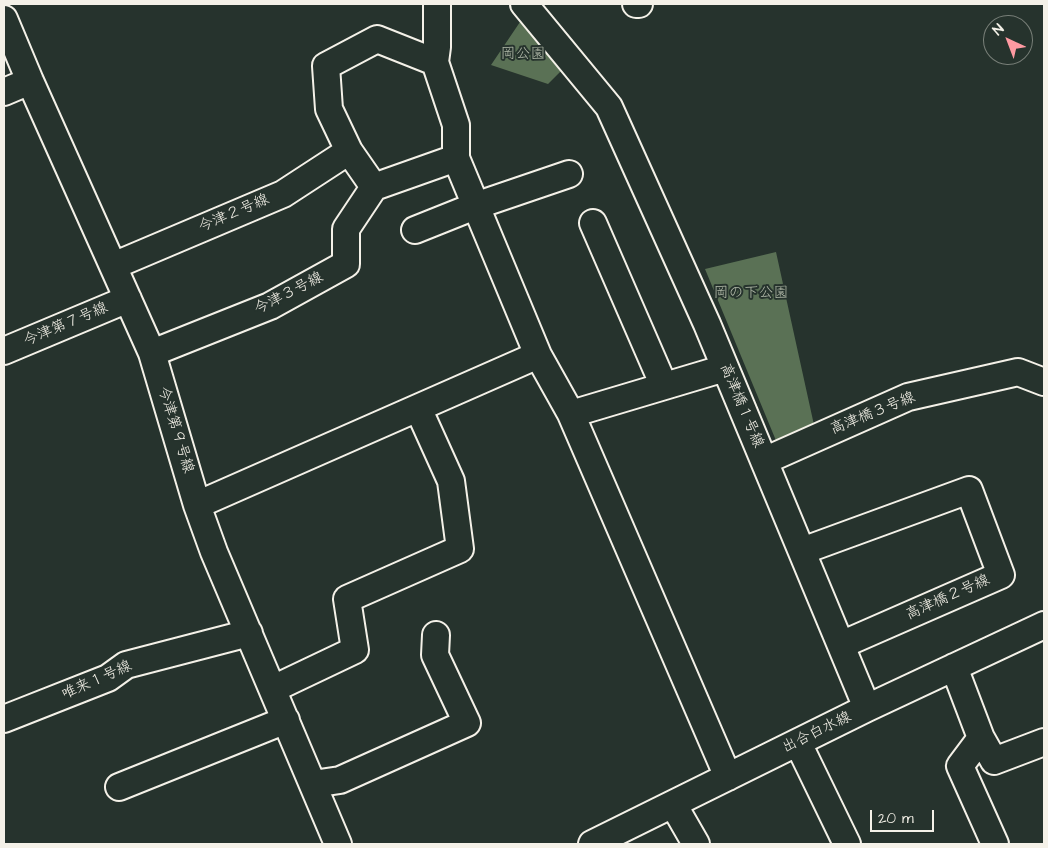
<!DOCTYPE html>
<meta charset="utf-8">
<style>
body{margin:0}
#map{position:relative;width:1048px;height:848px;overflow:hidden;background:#26332d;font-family:"Architects Daughter",sans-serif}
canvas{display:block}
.frame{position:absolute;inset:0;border:5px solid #f4f1e8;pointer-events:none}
.north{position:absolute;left:983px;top:15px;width:50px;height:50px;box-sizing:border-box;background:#26332d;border:1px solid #787f78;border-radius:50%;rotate:317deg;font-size:14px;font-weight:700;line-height:20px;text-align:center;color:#f4f1e8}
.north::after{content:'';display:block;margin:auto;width:18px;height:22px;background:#ff9aa2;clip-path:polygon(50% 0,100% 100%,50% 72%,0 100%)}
.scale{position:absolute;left:870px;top:810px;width:64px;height:22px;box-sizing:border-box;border:2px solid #f4f1e8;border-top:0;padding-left:6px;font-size:15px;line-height:18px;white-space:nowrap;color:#f4f1e8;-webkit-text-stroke:4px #26332d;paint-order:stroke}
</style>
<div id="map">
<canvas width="1048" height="848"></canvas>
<div class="frame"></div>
<div class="north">N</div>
<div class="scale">20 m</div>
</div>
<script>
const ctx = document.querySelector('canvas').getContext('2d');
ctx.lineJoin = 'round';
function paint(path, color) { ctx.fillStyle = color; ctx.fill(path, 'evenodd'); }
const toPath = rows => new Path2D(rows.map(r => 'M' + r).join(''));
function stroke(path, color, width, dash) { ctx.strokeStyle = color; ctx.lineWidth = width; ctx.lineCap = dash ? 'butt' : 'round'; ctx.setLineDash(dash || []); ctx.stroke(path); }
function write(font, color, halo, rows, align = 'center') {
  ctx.font = font + ' "Architects Daughter","Klee One",sans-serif'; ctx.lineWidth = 4; ctx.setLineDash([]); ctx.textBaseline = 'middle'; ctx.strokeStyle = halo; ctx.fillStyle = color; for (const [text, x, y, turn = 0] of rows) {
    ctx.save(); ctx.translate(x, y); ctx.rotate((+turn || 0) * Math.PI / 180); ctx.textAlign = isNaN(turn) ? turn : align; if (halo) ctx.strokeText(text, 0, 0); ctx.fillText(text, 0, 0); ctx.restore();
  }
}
paint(toPath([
 [520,22,563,69,548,84,491,65],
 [776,252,814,425,777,443,705,269]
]), '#5a7155');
const minor = toPath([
 [437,4,437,47,435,62,456,125,456,158,538,355,571,414,728,777],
 [524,4,609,107,707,324,867,708],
 [636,4,639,4],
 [4,19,30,81,152,353,197,505,214,552,338,844],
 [4,92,30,81],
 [374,187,349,151,329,109,326,66,377,39,435,62],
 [374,187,456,158],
 [593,223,664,386],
 [415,230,475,206,569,174],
 [113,266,283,194,349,151],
 [4,351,128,299],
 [152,353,270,306,346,264,346,229,374,187],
 [571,414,725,368],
 [764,461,908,397,1018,372,1044,382],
 [197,505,538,355],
 [802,551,969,490,1001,575,841,645],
 [954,667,981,738,994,761,1044,742],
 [273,689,355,650,347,599,460,549,451,481,418,408],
 [4,719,108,678,126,665,249,633],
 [981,738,960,766,995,844],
 [798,743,847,844],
 [313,784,340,780,467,723,435,655,436,635],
 [119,787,286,720],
 [673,804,696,844],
 [592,844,867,708,1044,625]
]);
stroke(minor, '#f4f1e8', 30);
stroke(minor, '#26332d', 26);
write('15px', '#b6bead', '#26332d', [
 ["岡公園",523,55],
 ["岡の下公園",751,294]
]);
write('15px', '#f4f1e8', '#26332d', [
 ["今津２号線",234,214,-23],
 ["今津３号線",289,294,-27],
 ["今津第７号線",66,325,-23],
 ["高津橋１号線",741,406,67],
 ["高津橋３号線",873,414,-22],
 ["今津第９号線",175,430,73],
 ["高津橋２号線",948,598,-24],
 ["唯来１号線",97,681,-24],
 ["出合白水線",817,733,-26]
]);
</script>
